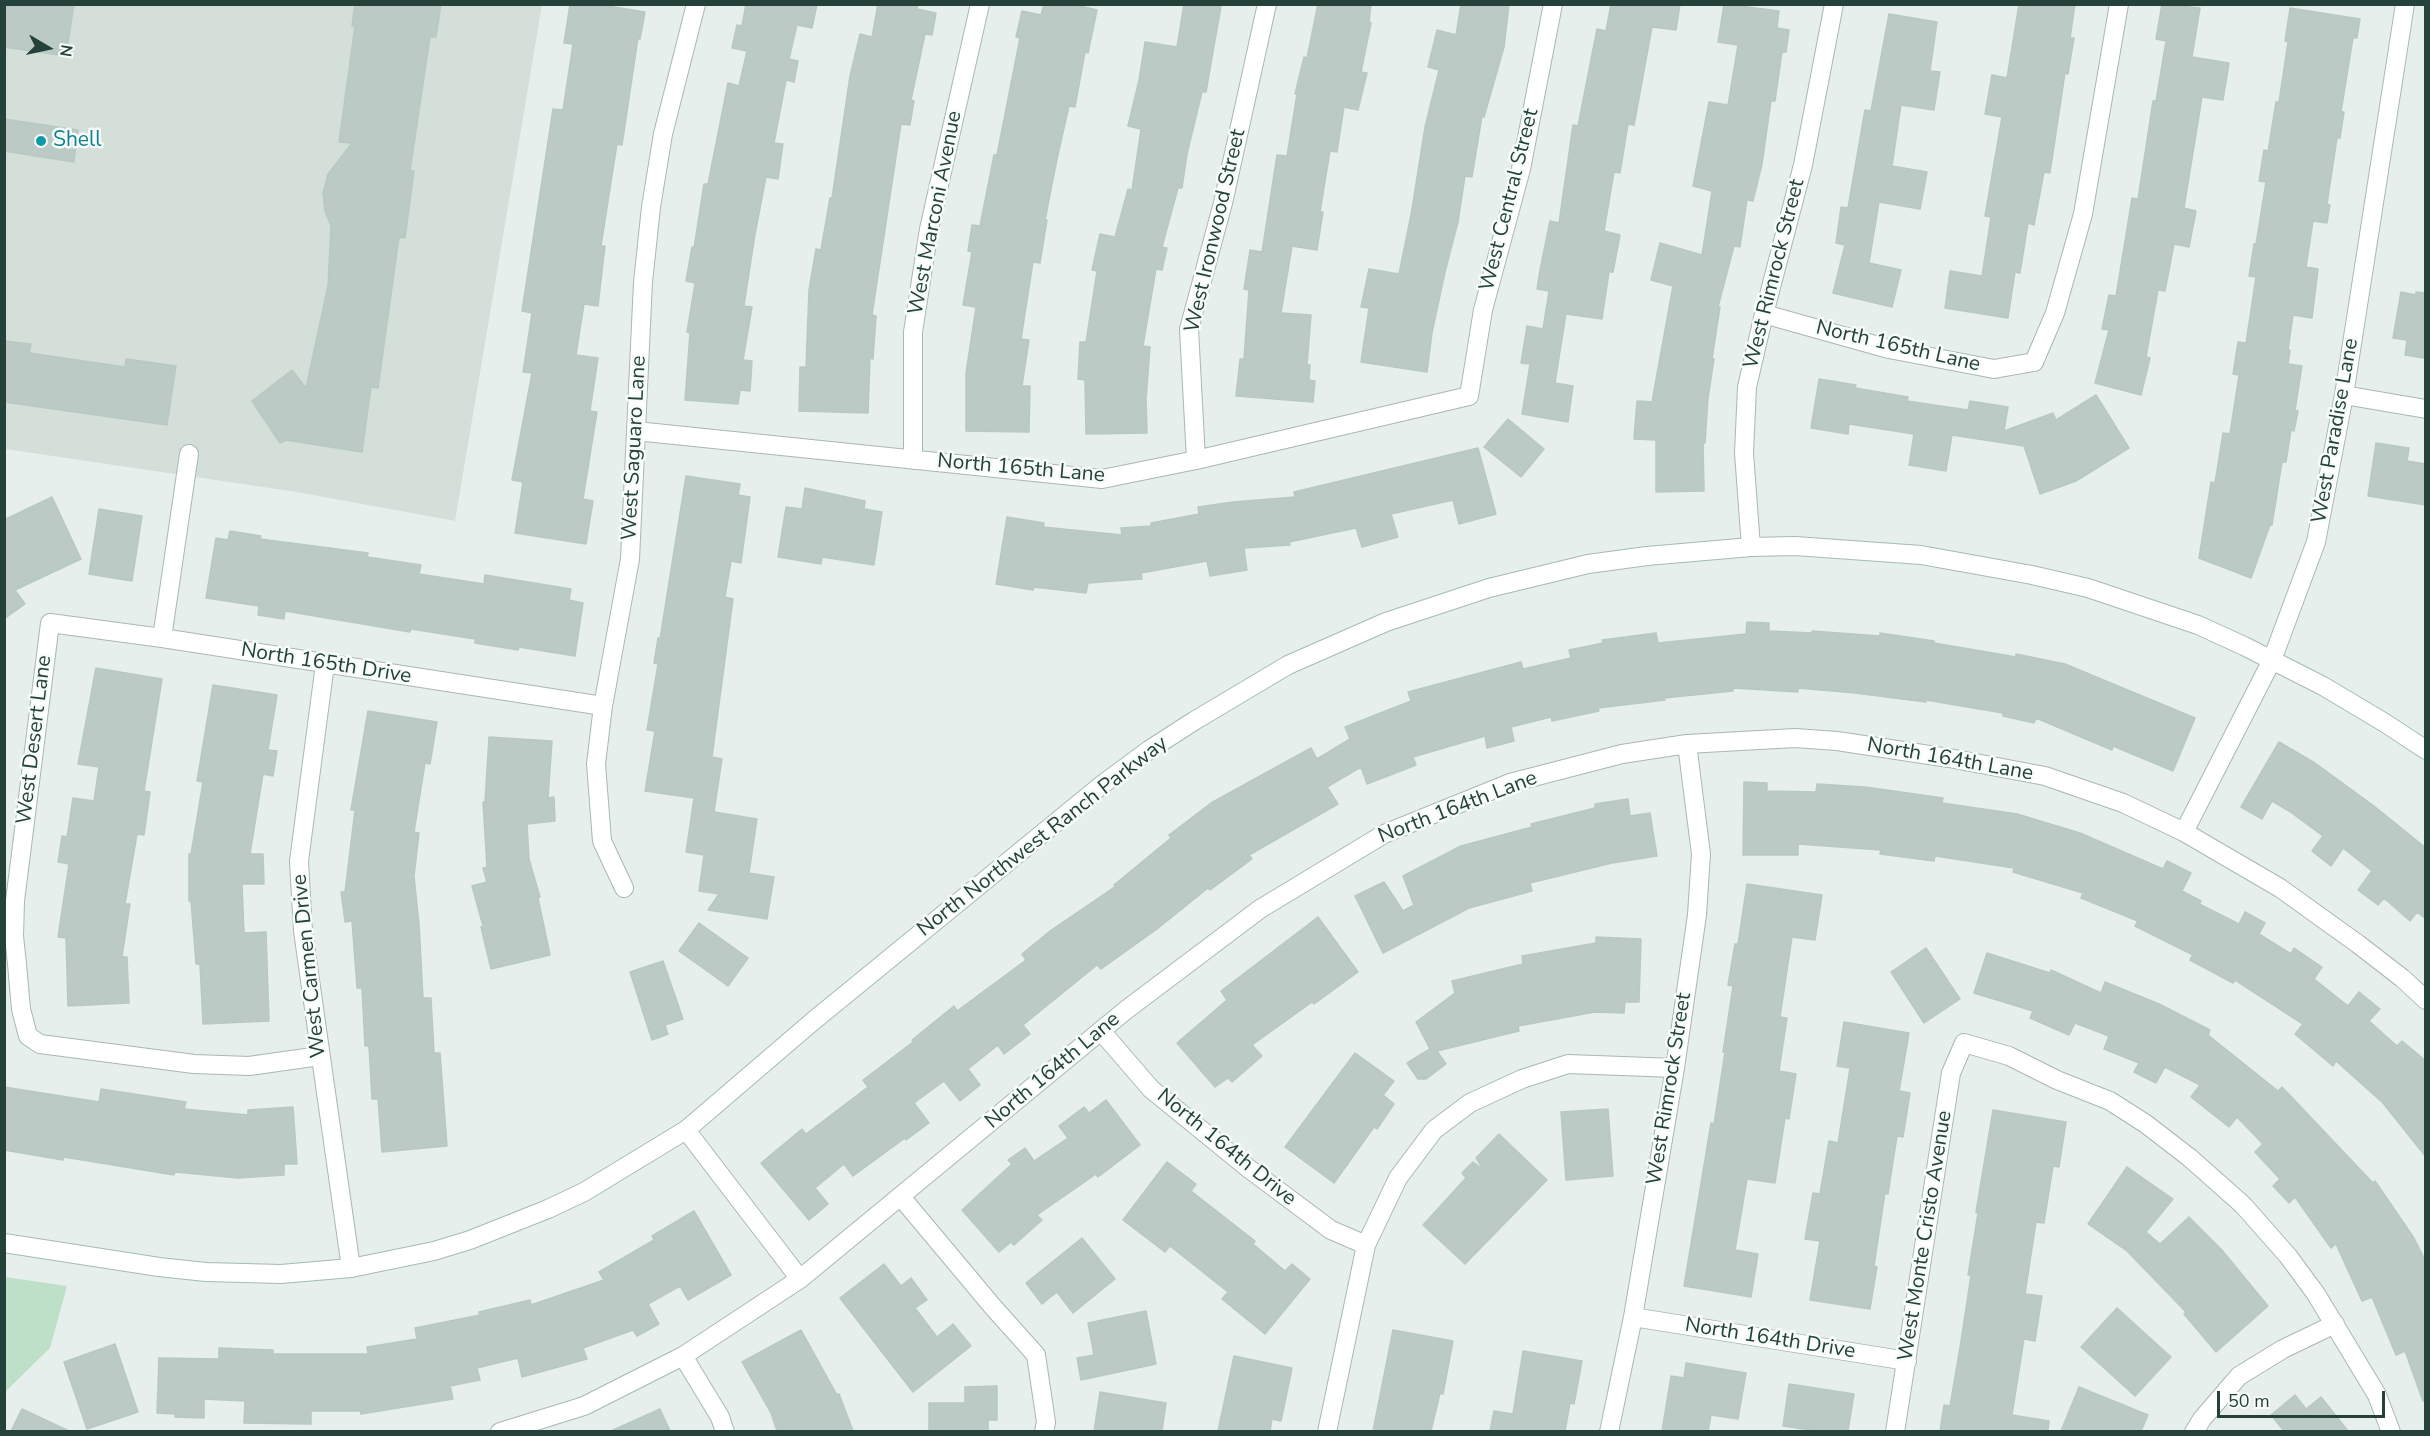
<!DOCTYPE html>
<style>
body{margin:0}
#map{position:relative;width:2430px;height:1436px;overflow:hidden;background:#e6efeb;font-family:"Nunito Sans",sans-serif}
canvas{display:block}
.frame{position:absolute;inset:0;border:6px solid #24423a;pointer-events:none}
.north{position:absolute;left:18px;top:18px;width:60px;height:60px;-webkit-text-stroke:4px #f7fbf9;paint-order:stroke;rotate:99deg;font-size:16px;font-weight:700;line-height:24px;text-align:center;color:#24423a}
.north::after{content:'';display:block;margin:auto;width:21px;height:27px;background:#24423a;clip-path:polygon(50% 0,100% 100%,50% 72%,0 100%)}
.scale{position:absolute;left:2217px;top:1391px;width:168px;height:27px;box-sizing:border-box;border:3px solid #24423a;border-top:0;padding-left:8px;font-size:18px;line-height:21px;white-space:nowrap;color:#24423a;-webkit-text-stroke:4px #f7fbf9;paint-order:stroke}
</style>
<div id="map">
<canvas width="2430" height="1436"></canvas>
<div class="frame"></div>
<div class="north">N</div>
<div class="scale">50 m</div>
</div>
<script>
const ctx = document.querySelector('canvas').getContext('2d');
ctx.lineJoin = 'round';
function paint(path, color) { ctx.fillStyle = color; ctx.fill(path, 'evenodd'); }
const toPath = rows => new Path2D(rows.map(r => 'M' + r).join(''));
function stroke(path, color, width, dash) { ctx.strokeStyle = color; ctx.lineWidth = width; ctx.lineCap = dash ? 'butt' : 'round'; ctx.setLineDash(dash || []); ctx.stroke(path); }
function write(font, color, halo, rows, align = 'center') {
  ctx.font = font + ' "Nunito Sans",sans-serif'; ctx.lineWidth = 5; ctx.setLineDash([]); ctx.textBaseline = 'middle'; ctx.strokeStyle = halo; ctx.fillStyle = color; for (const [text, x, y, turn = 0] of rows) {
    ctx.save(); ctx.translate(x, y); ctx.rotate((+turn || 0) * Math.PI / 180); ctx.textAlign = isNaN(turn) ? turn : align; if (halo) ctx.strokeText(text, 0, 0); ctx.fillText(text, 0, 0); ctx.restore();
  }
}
paint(toPath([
 [5,5,542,5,455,521,297,492,5,449]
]), '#d4dfda');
paint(toPath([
 [5,1277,67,1286,50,1348,5,1392]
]), '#bfe0c8');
const building = toPath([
 [4,4,74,4,66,56,4,47,4,4],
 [355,4,441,4,436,37,430,37,410,171,414,171,405,238,399,237,378,388,371,387,362,452,286,440,280,443,252,401,292,370,306,388,328,286,331,226,325,211,323,193,328,174,352,143,339,142,355,26,352,26,355,4],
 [570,4,595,4,645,12,640,39,638,38,622,145,617,144,601,246,605,246,598,306,584,304,576,355,598,358,590,411,597,412,583,499,593,501,586,544,515,533,523,482,512,480,532,373,523,372,532,313,522,311,553,109,563,110,573,44,564,43,570,4],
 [746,4,817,4,812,28,797,25,789,59,798,61,794,82,786,80,774,143,783,144,778,179,766,177,755,234,744,306,752,307,743,360,752,361,750,391,740,390,738,404,685,400,690,333,687,332,695,283,686,281,692,247,694,248,704,184,708,184,728,83,739,86,747,51,732,48,737,25,742,26,746,4],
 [878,4,918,4,917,9,936,13,932,35,925,34,911,100,914,101,910,125,901,124,872,315,876,316,873,359,870,358,868,413,799,411,800,367,806,367,809,290,816,249,821,250,830,198,832,198,850,76,860,34,872,37,878,4],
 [1044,4,1072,4,1097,10,1088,53,1085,52,1075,107,1069,106,1057,159,1045,220,1047,220,1040,263,1033,262,1021,339,1029,340,1022,386,1030,386,1029,432,966,431,966,373,976,307,963,305,972,252,968,251,972,225,980,226,994,155,997,155,1020,38,1016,37,1022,11,1041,15,1044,4],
 [1184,4,1221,6,1206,92,1202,92,1187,154,1182,188,1178,188,1162,247,1167,248,1162,270,1156,269,1143,346,1150,347,1146,399,1147,433,1086,434,1085,380,1078,379,1080,342,1086,342,1097,271,1092,270,1100,234,1115,237,1128,189,1132,190,1141,129,1128,126,1139,80,1145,42,1177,47,1184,4],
 [1318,4,1371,4,1369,22,1371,23,1361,72,1367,73,1358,110,1344,107,1337,152,1330,151,1320,212,1323,212,1317,250,1292,246,1281,313,1311,315,1307,365,1310,365,1309,380,1315,381,1313,402,1236,396,1240,359,1244,359,1249,290,1244,289,1250,250,1262,252,1277,155,1287,156,1297,94,1295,94,1304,57,1307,58,1318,4],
 [1461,4,1509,4,1504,47,1484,117,1482,116,1472,177,1465,176,1458,222,1445,272,1432,333,1427,372,1361,362,1369,308,1361,307,1369,269,1399,274,1411,215,1425,127,1439,70,1428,67,1437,30,1456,35,1461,4],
 [1611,4,1680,4,1676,30,1652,27,1634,125,1628,124,1620,173,1614,172,1604,231,1620,235,1613,272,1609,272,1602,319,1566,314,1555,383,1573,386,1568,422,1522,414,1530,364,1521,363,1527,326,1543,329,1549,291,1537,289,1540,270,1550,221,1559,223,1573,125,1578,126,1597,29,1606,31,1611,4],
 [1724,4,1779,11,1777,28,1789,30,1786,52,1782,52,1775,101,1771,101,1762,164,1753,201,1747,200,1740,247,1734,246,1718,307,1720,307,1712,359,1714,359,1708,398,1705,443,1703,443,1704,491,1656,492,1656,440,1634,439,1637,401,1652,402,1673,286,1651,280,1660,243,1702,255,1712,191,1693,186,1709,102,1728,105,1738,45,1718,42,1724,4],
 [2019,4,2075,4,2070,38,2074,38,2068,74,2065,73,2050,173,2044,172,2034,225,2028,223,2020,273,2015,272,2008,318,1945,308,1950,271,1982,276,1991,217,1985,216,2002,117,1985,114,1992,75,2007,78,2019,4],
 [2162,4,2200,8,2192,57,2229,63,2223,100,2202,97,2184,208,2196,211,2189,247,2174,244,2165,291,2158,290,2146,357,2150,358,2141,395,2095,383,2109,330,2102,329,2109,295,2116,296,2132,198,2138,199,2153,101,2156,101,2166,41,2156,39,2162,4],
 [2290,8,2360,19,2357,38,2353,38,2341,112,2344,112,2340,138,2337,138,2327,204,2330,205,2327,223,2313,221,2306,267,2318,269,2312,318,2293,315,2288,350,2290,350,2288,364,2302,366,2295,410,2298,411,2294,431,2291,430,2286,462,2282,462,2272,525,2270,525,2251,578,2199,558,2211,482,2215,483,2223,433,2230,434,2239,375,2233,374,2238,342,2246,343,2256,277,2249,276,2254,244,2256,244,2266,182,2259,181,2264,150,2268,151,2276,102,2279,102,2288,42,2285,41,2290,8],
 [1889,14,1937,22,1930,71,1940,72,1934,110,1901,105,1892,166,1927,172,1920,209,1879,202,1869,263,1901,270,1892,307,1833,293,1845,245,1836,243,1841,207,1848,208,1865,110,1871,111,1889,14],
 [4,119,78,130,74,162,4,151,4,119],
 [2401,292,2416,295,2416,292,2426,293,2424,358,2405,355,2407,340,2393,338,2401,292],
 [4,341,31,344,29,353,125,367,126,359,176,366,167,425,4,402,4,341],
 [1819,379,1856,385,1855,388,1908,397,1907,401,1968,410,1970,401,2008,407,2004,431,2053,413,2056,420,2096,395,2129,448,2076,481,2040,494,2024,446,1952,435,1946,471,1909,465,1914,434,1849,424,1848,434,1811,428,1819,379],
 [1508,419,1544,449,1521,477,1484,447,1508,419],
 [2376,443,2409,448,2407,461,2426,464,2426,505,2368,496,2376,443],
 [1478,448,1496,514,1459,524,1453,500,1391,514,1398,537,1362,547,1356,528,1289,542,1290,545,1244,548,1247,570,1210,576,1207,561,1141,573,1142,579,1088,583,1086,593,1034,587,1033,590,996,584,1007,517,1044,523,1043,527,1122,535,1121,528,1151,526,1151,523,1199,514,1198,507,1233,502,1295,497,1294,492,1478,448],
 [686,476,740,484,738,495,750,497,741,563,731,561,725,597,733,599,712,757,722,759,714,812,757,819,749,873,774,877,767,919,708,910,719,894,699,891,704,855,686,852,694,798,645,791,655,731,647,730,658,664,654,663,658,638,660,639,686,476],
 [805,488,865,501,864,509,882,512,874,565,822,557,821,564,778,557,786,507,802,509,805,488],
 [52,497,81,559,15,590,25,604,4,619,4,520,52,497],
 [99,509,142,516,132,581,89,574,99,509],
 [230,531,261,536,260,539,368,553,367,557,421,565,419,574,484,584,485,575,571,589,569,600,583,603,575,656,519,647,518,650,475,643,475,639,411,629,410,632,285,611,284,619,258,615,259,606,206,598,216,538,228,540,230,531],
 [1747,622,1769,623,1769,631,1812,633,1812,631,1880,636,1880,633,1934,641,1934,643,2016,657,2016,654,2065,664,2195,718,2173,771,2113,746,2112,750,2036,718,2034,723,2003,716,2003,713,1926,700,1926,702,1855,693,1798,688,1798,692,1733,688,1733,691,1664,698,1665,700,1598,708,1599,711,1552,721,1551,717,1511,727,1514,741,1487,748,1485,736,1413,757,1416,765,1367,784,1361,767,1327,787,1338,804,1249,855,1252,859,1210,890,1208,888,1157,929,1101,969,1097,965,1023,1025,1030,1034,1004,1054,998,1045,968,1069,980,1085,960,1101,944,1081,914,1103,929,1123,906,1140,905,1138,853,1176,844,1164,815,1188,828,1204,809,1220,761,1163,802,1129,806,1134,868,1087,863,1080,913,1042,912,1040,954,1006,957,1011,1026,960,1022,954,1050,931,1116,886,1114,885,1171,838,1169,835,1211,803,1311,748,1317,759,1350,739,1345,727,1411,701,1408,692,1521,662,1523,669,1571,658,1569,650,1603,643,1602,640,1656,633,1658,643,1746,634,1747,622],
 [96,668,162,679,144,791,150,792,144,835,137,834,125,904,130,904,122,957,127,957,129,1003,68,1006,66,938,58,937,69,864,58,862,62,836,67,837,73,798,94,801,99,767,78,764,96,668],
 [213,685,277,695,268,750,277,751,273,776,263,774,250,854,263,854,264,884,242,884,244,933,266,932,269,1021,203,1024,200,964,196,964,191,901,189,901,189,854,191,854,203,782,197,781,213,685],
 [368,711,437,722,430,764,425,763,414,832,419,833,414,876,419,924,423,998,431,998,434,1053,440,1053,447,1146,382,1152,378,1099,372,1099,369,1046,365,1046,362,988,357,988,352,921,345,922,341,892,345,892,355,810,351,810,368,711],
 [489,737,552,741,548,798,554,797,555,821,527,824,529,859,540,897,538,898,550,955,491,969,481,927,483,926,472,886,487,882,483,868,487,867,483,802,485,802,489,737],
 [2279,742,2315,763,2374,806,2426,848,2426,919,2417,912,2410,921,2384,898,2378,905,2358,890,2372,871,2343,848,2331,866,2312,851,2323,836,2289,811,2272,801,2262,819,2241,807,2279,742],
 [1744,782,1767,783,1767,791,1816,792,1817,784,1865,787,1943,798,1942,803,2017,814,2080,833,2163,869,2167,861,2191,873,2182,891,2201,901,2199,904,2239,924,2245,912,2265,923,2259,934,2291,954,2294,948,2322,967,2314,979,2348,1006,2359,992,2380,1009,2369,1021,2397,1046,2402,1041,2426,1061,2426,1157,2383,1103,2336,1061,2333,1066,2295,1034,2303,1024,2235,980,2233,983,2190,960,2193,955,2135,926,2138,921,2081,898,2083,893,2013,872,2014,868,1935,856,1934,861,1880,854,1881,850,1798,844,1798,855,1743,855,1744,782],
 [1628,799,1630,816,1650,813,1657,856,1612,863,1530,883,1532,891,1469,908,1383,953,1355,896,1384,882,1403,911,1414,905,1403,876,1461,846,1532,827,1531,824,1595,808,1595,804,1628,799],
 [1747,884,1822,895,1815,940,1792,937,1780,1017,1787,1018,1779,1071,1796,1074,1789,1119,1785,1118,1775,1183,1747,1179,1735,1250,1758,1254,1751,1297,1684,1286,1711,1123,1714,1124,1725,1052,1723,1052,1733,986,1728,985,1735,944,1738,944,1747,884],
 [1318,917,1358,972,1314,1004,1312,1002,1252,1045,1262,1056,1232,1082,1228,1078,1215,1087,1177,1043,1227,1000,1221,991,1318,917],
 [699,923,748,958,728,986,679,951,699,923],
 [1596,937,1641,939,1639,1002,1625,1002,1624,1013,1595,1012,1518,1026,1519,1031,1437,1051,1446,1064,1426,1079,1418,1079,1407,1063,1430,1049,1416,1022,1455,993,1452,981,1523,964,1522,956,1596,943,1596,937],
 [1926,948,1960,999,1924,1023,1891,972,1926,948],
 [1987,953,2050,973,2051,970,2101,993,2105,982,2159,1004,2210,1030,2208,1035,2278,1091,2282,1087,2373,1183,2375,1181,2414,1238,2426,1262,2426,1400,2423,1401,2405,1351,2396,1355,2372,1297,2362,1301,2336,1244,2331,1248,2295,1197,2289,1203,2273,1186,2280,1179,2255,1152,2263,1144,2237,1117,2229,1127,2191,1097,2200,1085,2165,1067,2156,1083,2134,1072,2139,1063,2104,1049,2109,1036,2075,1023,2069,1035,2030,1018,2033,1011,1974,993,1987,953],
 [663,961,683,1019,665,1025,668,1034,652,1040,630,972,663,961],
 [1844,1022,1909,1033,1899,1091,1910,1093,1903,1137,1897,1136,1888,1194,1885,1193,1874,1266,1877,1267,1870,1309,1810,1300,1820,1241,1805,1239,1813,1193,1820,1194,1829,1141,1838,1143,1850,1068,1837,1066,1844,1022],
 [1355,1053,1394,1081,1383,1095,1394,1104,1377,1129,1374,1127,1334,1183,1285,1147,1355,1053],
 [4,1087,99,1102,101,1089,186,1102,184,1109,248,1115,248,1110,293,1107,297,1164,284,1164,284,1175,238,1178,175,1172,174,1175,64,1157,63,1160,4,1150,4,1087],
 [1106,1100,1140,1145,1098,1177,1096,1174,1037,1215,1042,1220,1014,1245,1011,1242,999,1252,962,1210,1012,1164,1008,1160,1025,1148,1034,1161,1068,1138,1059,1126,1084,1107,1089,1113,1106,1100],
 [1608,1109,1613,1176,1566,1180,1561,1112,1608,1109],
 [1993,1110,2066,1122,2059,1167,2053,1166,2044,1223,2036,1222,2025,1294,2042,1296,2035,1341,2024,1339,2012,1415,2049,1421,2048,1431,1940,1431,1944,1405,1950,1406,1961,1342,1971,1275,1968,1275,1978,1213,1976,1212,1993,1110],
 [1499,1134,1547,1180,1465,1264,1423,1225,1466,1178,1462,1173,1473,1162,1484,1170,1476,1158,1499,1134],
 [1167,1162,1196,1184,1191,1191,1255,1241,1253,1244,1285,1271,1292,1264,1310,1279,1265,1334,1222,1299,1228,1292,1170,1246,1165,1252,1123,1220,1167,1162],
 [2127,1167,2173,1199,2146,1232,2160,1244,2189,1217,2221,1249,2268,1306,2216,1352,2184,1314,2186,1312,2127,1251,2088,1224,2127,1167],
 [694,1211,731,1275,688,1300,680,1286,648,1304,659,1324,637,1336,633,1330,583,1348,587,1359,522,1377,518,1358,477,1368,480,1380,450,1386,453,1399,361,1414,360,1411,311,1411,311,1424,244,1423,245,1401,204,1399,204,1418,175,1417,175,1414,157,1413,159,1358,219,1359,219,1348,273,1350,273,1354,368,1354,367,1347,417,1339,415,1328,480,1315,479,1312,530,1300,531,1305,604,1280,599,1272,654,1240,652,1236,694,1211],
 [1082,1238,1115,1279,1073,1313,1057,1292,1042,1304,1026,1283,1082,1238],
 [884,1264,901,1286,911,1278,927,1300,915,1308,937,1337,953,1324,971,1346,913,1392,840,1298,884,1264],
 [2117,1308,2171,1357,2135,1396,2081,1347,2117,1308],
 [1146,1311,1156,1364,1081,1380,1077,1358,1094,1355,1088,1323,1146,1311],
 [801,1330,837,1395,839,1394,853,1431,777,1431,771,1413,742,1362,801,1330],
 [1393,1330,1453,1341,1443,1394,1440,1393,1431,1431,1373,1431,1393,1330],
 [115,1344,138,1412,87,1429,64,1362,115,1344],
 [1523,1351,1582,1361,1574,1404,1570,1403,1565,1431,1490,1431,1494,1411,1513,1414,1523,1351],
 [1234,1356,1292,1368,1281,1421,1272,1419,1270,1431,1218,1431,1234,1356],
 [1686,1363,1746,1373,1738,1419,1711,1415,1708,1431,1662,1431,1671,1376,1684,1378,1686,1363],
 [1789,1384,1854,1394,1848,1431,1818,1431,1783,1426,1789,1384],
 [997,1386,997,1420,988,1420,988,1431,929,1431,929,1403,965,1403,965,1387,997,1386],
 [2079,1387,2148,1415,2141,1431,2061,1431,2079,1387],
 [1100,1392,1166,1403,1162,1431,1094,1431,1100,1392],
 [2295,1395,2306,1409,2321,1397,2348,1431,2284,1431,2271,1415,2295,1395],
 [22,1409,69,1431,11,1431,22,1409],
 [660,1409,670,1431,611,1431,660,1409]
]);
paint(building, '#bbcac4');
stroke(building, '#b8c9c2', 1.5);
const minor = toPath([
 [1764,314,1889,349,1994,369,2034,362,2055,313,2083,214,2119,4],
 [2344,395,2426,409],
 [636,431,1102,479,1196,460,1469,396,1483,310,1521,169,1553,4],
 [913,460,913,332,929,229,980,4],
 [1196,460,1189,329,1223,203,1267,4],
 [1751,547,1744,453,1747,387,1764,314,1803,165,1834,4],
 [162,638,189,454],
 [325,664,299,861,303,931,351,1268],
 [2184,832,2272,660,2316,542,2344,395,2405,4],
 [624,888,602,841,596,764,603,706,630,559,643,282,651,207,663,134,696,4],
 [1101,1031,1151,1089,1248,1168,1331,1230,1366,1245],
 [320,1056,249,1066,194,1064,40,1044,28,1036,21,1009,17,964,14,936,15,901,50,623,162,638,603,706],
 [686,1130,800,1279],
 [901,1197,993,1307,1036,1355,1046,1422,1044,1432],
 [1633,1317,1907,1361],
 [683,1356,720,1417,725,1432],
 [500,1432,584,1406,683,1356,800,1279,1126,1010,1260,909,1384,834,1510,783,1622,754,1687,744,1795,738,1837,741,1949,758,2045,776,2123,803,2184,832,2280,888,2358,944,2402,978,2426,1000],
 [1327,1432,1366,1245,1398,1178,1434,1130,1470,1103,1522,1079,1568,1064,1675,1068],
 [1609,1432,1633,1317,1675,1068,1697,915,1701,854,1687,744],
 [1895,1432,1951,1073,1964,1043,2009,1056,2057,1080,2110,1101,2146,1124,2190,1158,2243,1205,2288,1256,2316,1294,2377,1395,2391,1432],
 [2194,1432,2202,1419,2239,1376,2283,1349,2335,1324]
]);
const secondary = toPath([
 [4,1243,159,1267,206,1272,281,1274,351,1268,434,1251,470,1240,548,1209,584,1192,686,1130,812,1022,1103,784,1149,750,1194,721,1288,665,1386,622,1489,588,1588,564,1647,556,1751,547,1795,546,1921,555,2032,575,2088,588,2198,625,2244,646,2323,686,2385,723,2426,750]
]);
stroke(minor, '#a8b8b2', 20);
stroke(secondary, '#a4bbb3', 20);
stroke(minor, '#fff', 18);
stroke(secondary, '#fff', 18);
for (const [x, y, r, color] of [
 [41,141,6,"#0f9aa8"]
]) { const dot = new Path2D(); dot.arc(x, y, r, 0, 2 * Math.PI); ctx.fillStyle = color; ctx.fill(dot); stroke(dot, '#f7fbf9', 2); }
write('21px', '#0d838f', '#f7fbf9', [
 ["Shell",53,141]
], 'left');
write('21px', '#24423a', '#f7fbf9', [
 ["West Central Street",1510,200,-76],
 ["West Marconi Avenue",936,213,-79],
 ["West Ironwood Street",1216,231,-77],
 ["West Rimrock Street",1775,274,-76],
 ["North 165th Lane",1898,347,13],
 ["West Paradise Lane",2336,431,-80],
 ["West Saguaro Lane",635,448,-87],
 ["North 165th Lane",1021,469,5],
 ["North 165th Drive",326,664,9],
 ["West Desert Lane",35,740,-83],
 ["North 164th Lane",1950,760,10],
 ["North 164th Lane",1458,808,-21],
 ["North Northwest Ranch Parkway",1043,837,-38],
 ["West Carmen Drive",310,966,-96],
 ["North 164th Lane",1053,1071,-40],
 ["West Rimrock Street",1670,1089,-81],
 ["North 164th Drive",1226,1148,39],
 ["West Monte Cristo Avenue",1926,1236,-81],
 ["North 164th Drive",1770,1339,9]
]);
</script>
